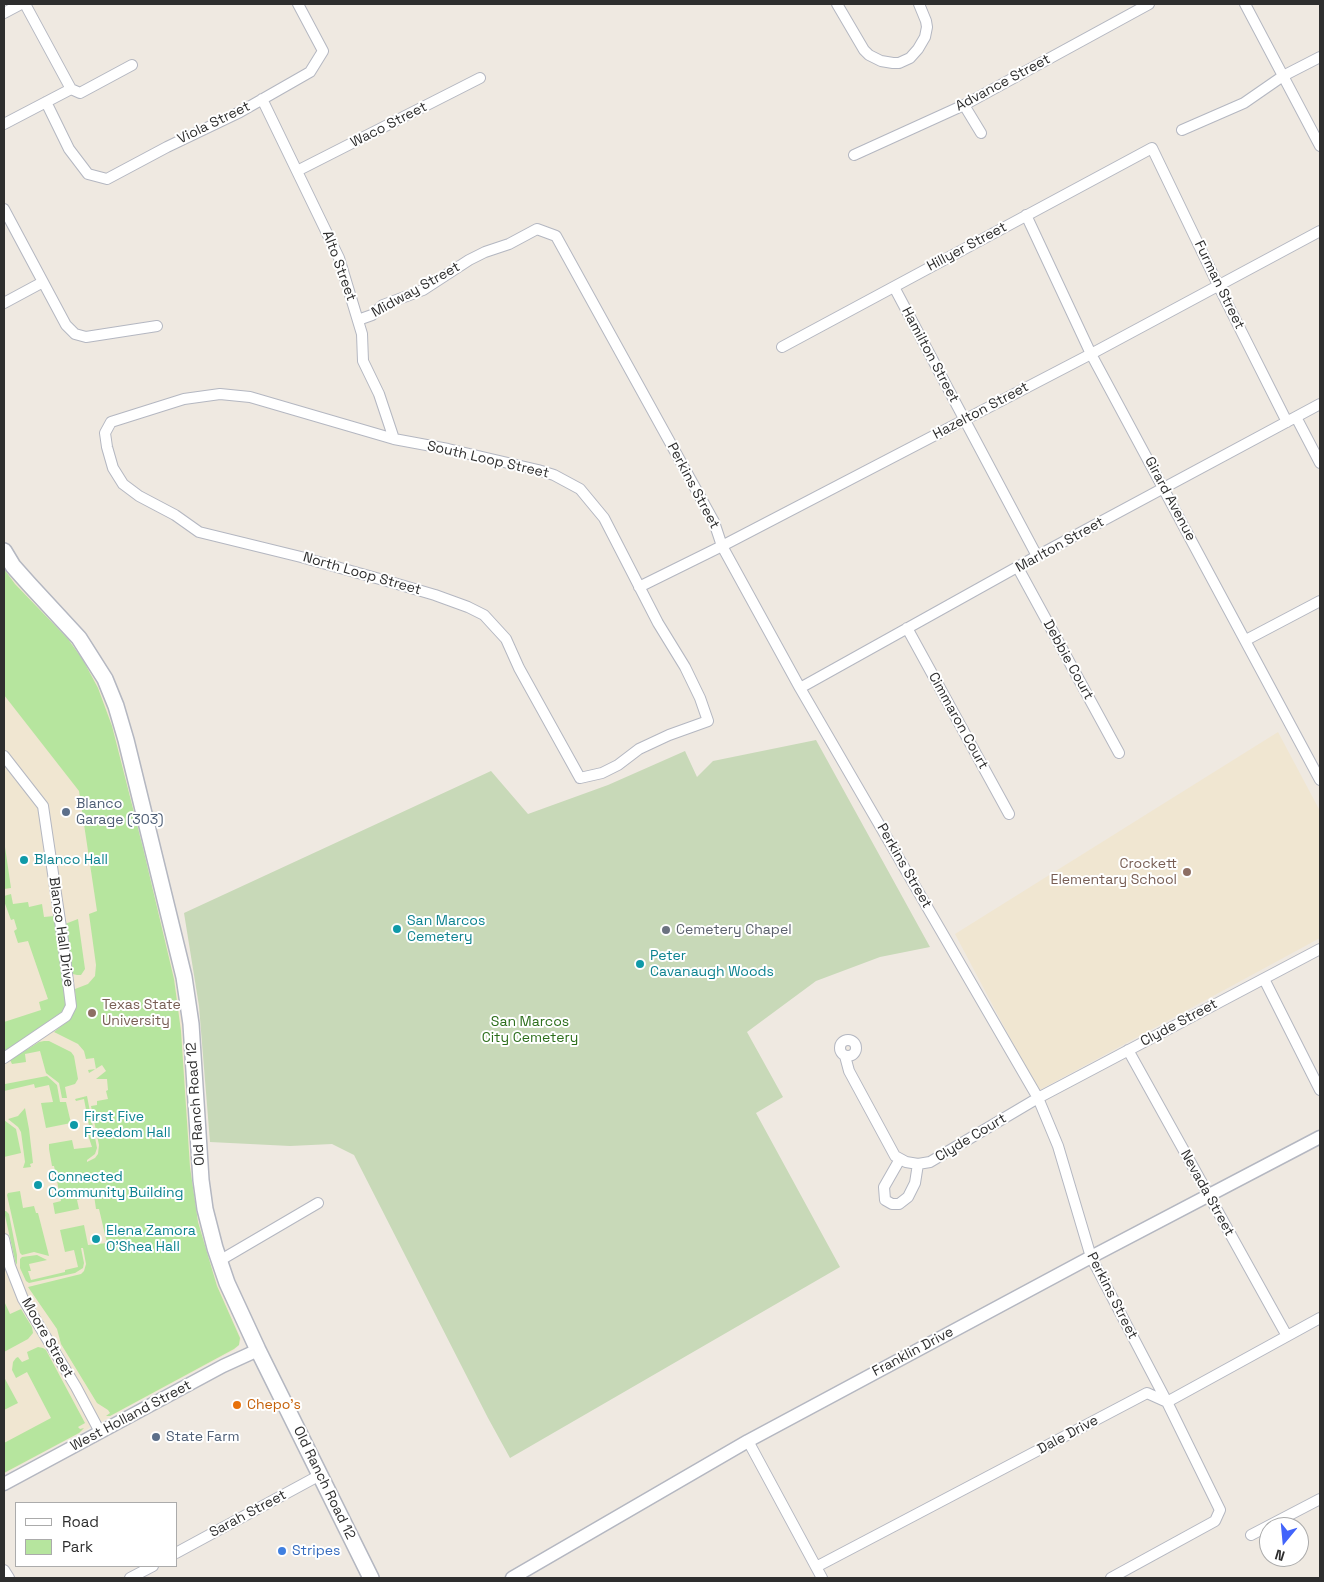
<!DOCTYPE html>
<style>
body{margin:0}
#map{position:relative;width:1324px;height:1582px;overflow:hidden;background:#efe9e1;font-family:"Space Grotesk",sans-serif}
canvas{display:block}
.frame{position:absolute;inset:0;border:5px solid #2e2e2e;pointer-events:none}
.legend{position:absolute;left:15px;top:1502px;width:162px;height:65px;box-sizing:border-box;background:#fff;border:1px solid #ababab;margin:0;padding:6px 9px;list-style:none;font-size:15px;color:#2e2e2e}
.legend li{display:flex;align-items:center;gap:10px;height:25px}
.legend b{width:25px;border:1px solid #ababab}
.north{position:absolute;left:1259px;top:1517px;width:50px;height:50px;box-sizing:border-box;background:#fff;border:1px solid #ababab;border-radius:50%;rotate:197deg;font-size:14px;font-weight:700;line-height:20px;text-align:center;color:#2e2e2e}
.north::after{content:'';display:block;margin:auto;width:18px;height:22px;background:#4264fb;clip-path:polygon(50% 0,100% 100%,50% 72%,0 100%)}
</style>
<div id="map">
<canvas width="1324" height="1582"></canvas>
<div class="frame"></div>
<ul class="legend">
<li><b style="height:6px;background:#fff"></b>Road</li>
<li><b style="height:14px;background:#b6e59e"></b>Park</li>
</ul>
<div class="north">N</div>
</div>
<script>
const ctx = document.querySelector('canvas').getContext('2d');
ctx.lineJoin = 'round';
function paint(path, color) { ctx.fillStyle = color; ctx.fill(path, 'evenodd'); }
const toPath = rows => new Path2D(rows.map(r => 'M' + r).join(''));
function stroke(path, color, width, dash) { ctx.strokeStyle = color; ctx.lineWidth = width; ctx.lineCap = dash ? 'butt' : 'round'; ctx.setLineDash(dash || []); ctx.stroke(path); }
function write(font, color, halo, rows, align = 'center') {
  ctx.font = font + ' "Space Grotesk",sans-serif'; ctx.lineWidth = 4; ctx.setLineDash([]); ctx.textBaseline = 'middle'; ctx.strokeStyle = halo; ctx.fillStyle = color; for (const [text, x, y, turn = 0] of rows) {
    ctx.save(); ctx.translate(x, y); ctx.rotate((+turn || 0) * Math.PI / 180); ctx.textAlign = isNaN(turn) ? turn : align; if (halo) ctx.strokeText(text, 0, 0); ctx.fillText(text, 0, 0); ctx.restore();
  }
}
paint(toPath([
 [4,565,15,580,74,644,98,683,114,724,151,868,175,978,182,1024,193,1179,202,1233,217,1281,241,1339,239,1345,234,1350,4,1474],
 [1278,732,1320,811,1320,938,1038,1091,955,934]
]), '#f0e6d1');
paint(toPath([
 [4,569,15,584,68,639,83,660,98,688,112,726,143,848,174,979,181,1031,190,1167,198,1222,217,1286,240,1338,239,1345,234,1349,110,1416,106,1416,110,1413,108,1410,97,1403,61,1344,57,1329,28,1287,81,1274,84,1271,86,1264,83,1248,81,1248,84,1263,83,1268,75,1273,29,1283,26,1281,20,1268,20,1259,22,1257,37,1255,47,1260,29,1264,31,1271,28,1271,31,1280,65,1272,65,1270,78,1267,74,1250,65,1252,60,1230,84,1225,88,1245,107,1243,99,1209,96,1209,94,1195,77,1200,79,1209,55,1214,53,1203,61,1201,54,1166,52,1166,49,1149,49,1144,72,1140,74,1149,92,1147,87,1132,90,1131,84,1099,76,1101,75,1099,87,1096,97,1148,95,1154,87,1160,87,1162,95,1158,98,1154,99,1145,91,1106,97,1105,97,1101,108,1099,106,1091,108,1090,107,1079,96,1079,106,1071,102,1065,89,1073,88,1070,96,1069,94,1058,86,1059,84,1051,78,1044,54,1032,71,1018,76,1005,75,989,88,984,95,976,96,965,89,914,97,911,79,791,4,695],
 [4,840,11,888,4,889],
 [11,894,13,904,28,902,29,907,42,904,44,917,54,916,66,1006,63,1013,4,1052,4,1022,41,1010,39,1002,48,999,28,941,18,943,14,931,17,929,14,919,11,920,4,901,4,896],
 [78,919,85,969,81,975,77,975,73,974,71,969,65,924],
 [44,1041,49,1041,71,1052,74,1056,78,1079,75,1084,65,1087,67,1098,62,1098,59,1083,46,1073,40,1051,25,1054,26,1062,12,1064,10,1060,39,1042],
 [47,1076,57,1085,60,1102,66,1102,71,1123,46,1128,41,1103,53,1102,49,1085,35,1088,34,1084,4,1091,4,1082,5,1084],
 [25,1108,29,1129,33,1163,30,1164,31,1167,23,1168,25,1162,21,1132,18,1127,8,1119,18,1116],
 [4,1120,16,1129,21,1153,4,1157],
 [20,1191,23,1208,34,1206,36,1213,38,1213,49,1256,34,1252,22,1255,20,1253,7,1195,8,1193],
 [4,1211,6,1211,9,1214,17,1255,17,1263,16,1265],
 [4,1301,10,1314,21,1309,32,1327,33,1333,28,1339,4,1352],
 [38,1347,43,1348,46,1350,85,1423,78,1427,80,1429,84,1428,79,1433,4,1473,4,1443,51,1418,27,1372,16,1378,12,1370,13,1362,16,1358,18,1357,22,1362,29,1359,27,1352],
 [4,1377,18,1403,4,1410]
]), '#b6e59e');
paint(toPath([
 [816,740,930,947,880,957,816,981,747,1032,783,1097,756,1113,840,1267,510,1458,488,1418,354,1155,332,1144,290,1146,210,1142,199,1006,184,913,491,771,528,814,608,785,685,751,697,777,713,761]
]), '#c8d9b8');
const minor = toPath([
 [25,4,71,89],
 [837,4,864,50,869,55,881,61,893,63,899,63,910,58,918,49,925,37,927,27,926,21,919,4],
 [1245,4,1320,146],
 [4,13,21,4],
 [262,99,339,258,362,334,363,361,379,394,394,439],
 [46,102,69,149,88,174,107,179,167,147,240,112,310,72,323,51,298,4],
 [964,105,981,133],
 [4,124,71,89,80,93,132,65],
 [1182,130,1244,103,1283,76,1320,57],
 [854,155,964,105,1149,4],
 [297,171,480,78],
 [4,209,66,325,75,334,86,337,157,326],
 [1026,215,1091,354,1320,780],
 [894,287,1037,556],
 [4,303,43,282],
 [358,320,372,315,383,305,423,290,469,260,485,252,509,244,537,229,556,236,714,522,722,546,800,688,1038,1098,1058,1146,1091,1257,1167,1402,1220,1510,1215,1521,1111,1578],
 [782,347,1152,148,1219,287,1287,422],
 [220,394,250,397,394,439,448,449,538,470,554,475,580,489,604,518,658,623,685,667,700,698,708,721,669,735,639,749,618,765,602,773,580,778,519,668,506,639,484,615,468,607,435,595,394,583,301,557,199,532,175,515,139,496,123,484,113,468,107,447,105,433,111,422,184,399,220,394],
 [1296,417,1320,463],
 [1018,568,1119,753],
 [639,587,722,546,1091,354,1320,231],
 [907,628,1009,814],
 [1246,640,1320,601],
 [800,688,1037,556,1320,404],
 [4,756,43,806,63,941,71,1006,66,1016,4,1058],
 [1264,979,1320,1090],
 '840 1048a8 8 0 1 1 16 0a8 8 0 1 1-16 0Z',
 [1128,1050,1287,1336],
 [845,1056,849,1071,895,1156,906,1162,918,1164,930,1162,1038,1098,1320,949],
 [900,1159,884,1187,885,1200,892,1204,899,1204,908,1197,915,1183,918,1164],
 [4,1239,10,1266,23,1299,76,1387,100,1432],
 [219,1261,318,1203],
 [748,1441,822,1578],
 [1251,1535,1320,1499],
 [176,1553,320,1475],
 [816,1567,1147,1393,1167,1402,1320,1318],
 [4,1570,9,1578],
 [130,1578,153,1566]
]);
const tertiary = toPath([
 [4,1484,223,1366,258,1350],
 [512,1578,748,1441,1091,1257,1320,1137]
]);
const secondary = toPath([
 [4,551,13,566,29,584,79,638,105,679,116,706,126,740,184,977,191,1024,201,1180,205,1209,215,1248,227,1283,258,1350,371,1578]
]);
stroke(minor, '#b4b7c1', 12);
stroke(tertiary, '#b4b7c1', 15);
stroke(secondary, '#b4b7c1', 18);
stroke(minor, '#fff', 10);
stroke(tertiary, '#fff', 12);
stroke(secondary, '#fff', 15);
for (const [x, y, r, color] of [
 [66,812,5,"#5c6f8a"],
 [24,860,5,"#0f9aa8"],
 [1187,872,5,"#8d6e63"],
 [397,929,5,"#0f9aa8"],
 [666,930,5,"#6b7280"],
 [640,964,5,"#0f9aa8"],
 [92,1013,5,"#8d6e63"],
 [74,1125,5,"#0f9aa8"],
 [38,1185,5,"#0f9aa8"],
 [96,1239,5,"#0f9aa8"],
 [237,1405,5,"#e8710a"],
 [156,1437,5,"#5c6f8a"],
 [282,1551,5,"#3f7fe0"]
]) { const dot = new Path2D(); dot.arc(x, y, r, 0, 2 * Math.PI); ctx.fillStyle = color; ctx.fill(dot); stroke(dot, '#fff', 2); }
write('14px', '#2e2e2e', '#fff', [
 ["Advance Street",1003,83,-28],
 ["Viola Street",214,123,-26],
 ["Waco Street",389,125,-27],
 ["Hillyer Street",967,247,-28],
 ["Alto Street",339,266,70],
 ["Furman Street",1219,285,64],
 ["Midway Street",416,290,-29],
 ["Hamilton Street",930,355,62],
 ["Hazelton Street",981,411,-28],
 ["South Loop Street",488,460,13],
 ["Perkins Street",693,486,62],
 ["Girard Avenue",1170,499,62],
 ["Marlton Street",1060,545,-29],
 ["North Loop Street",362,574,16],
 ["Debbie Court",1068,660,61],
 ["Cimmaron Court",958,721,61],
 ["Perkins Street",904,866,60],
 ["Blanco Hall Drive",61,932,82],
 ["Clyde Street",1179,1023,-28],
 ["Old Ranch Road 12",196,1104,-94],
 ["Clyde Court",971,1138,-31],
 ["Nevada Street",1207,1193,61],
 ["Perkins Street",1112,1296,63],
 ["Moore Street",47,1338,60],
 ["Franklin Drive",913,1352,-28],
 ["West Holland Street",131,1416,-28],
 ["Dale Drive",1068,1435,-28],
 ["Old Ranch Road 12",324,1483,64],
 ["Sarah Street",248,1514,-28]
]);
write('14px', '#4e5e75', '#fff', [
 ["Blanco",76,804],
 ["Garage (303)",76,820],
 ["State Farm",166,1437]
], 'left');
write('14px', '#0d838f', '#fff', [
 ["Blanco Hall",34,860],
 ["San Marcos",407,921],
 ["Cemetery",407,937],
 ["Peter",650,956],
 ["Cavanaugh Woods",650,972],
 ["First Five",84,1117],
 ["Freedom Hall",84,1133],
 ["Connected",48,1177],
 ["Community Building",48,1193],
 ["Elena Zamora",106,1231],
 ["O'Shea Hall",106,1247]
], 'left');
write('14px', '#785e54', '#fff', [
 ["Crockett",1177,864],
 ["Elementary School",1177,880],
 ["Texas State",102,1005,"left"],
 ["University",102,1021,"left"]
], 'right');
write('14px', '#5b616d', '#fff', [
 ["Cemetery Chapel",676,930]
], 'left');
write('14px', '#2c6e1b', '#fff', [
 ["San Marcos",530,1022],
 ["City Cemetery",530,1038]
]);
write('14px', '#c56008', '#fff', [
 ["Chepo's",247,1405]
], 'left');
write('14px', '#366cbe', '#fff', [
 ["Stripes",292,1551]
], 'left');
</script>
